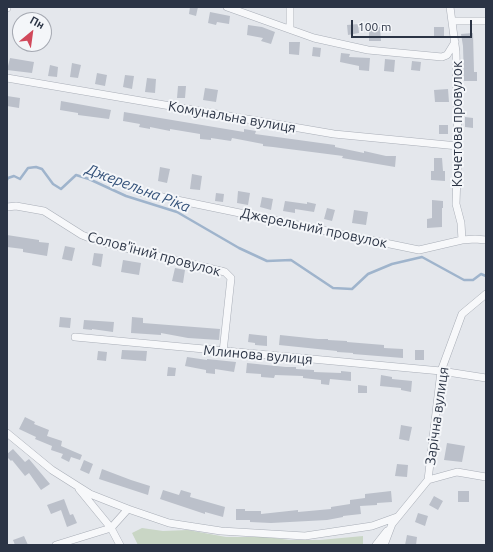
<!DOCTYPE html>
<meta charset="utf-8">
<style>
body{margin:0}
#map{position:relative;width:493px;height:552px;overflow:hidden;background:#e4e7ec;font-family:Ubuntu,sans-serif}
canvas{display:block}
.frame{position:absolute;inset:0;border:8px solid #2b3445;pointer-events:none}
.north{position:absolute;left:12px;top:12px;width:40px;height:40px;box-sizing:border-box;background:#f4f6f9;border:1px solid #a4a8b1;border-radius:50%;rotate:29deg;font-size:11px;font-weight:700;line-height:16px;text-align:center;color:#2b3445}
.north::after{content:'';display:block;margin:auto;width:14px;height:18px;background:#d1495b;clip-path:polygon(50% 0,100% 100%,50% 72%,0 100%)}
.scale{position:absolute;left:351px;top:20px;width:121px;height:18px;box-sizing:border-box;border:2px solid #2b3445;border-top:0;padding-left:5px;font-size:12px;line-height:14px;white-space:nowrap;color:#2b3445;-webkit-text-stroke:3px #f4f6f9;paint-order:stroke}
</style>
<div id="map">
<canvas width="493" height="552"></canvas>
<div class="frame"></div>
<div class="north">Пн</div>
<div class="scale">100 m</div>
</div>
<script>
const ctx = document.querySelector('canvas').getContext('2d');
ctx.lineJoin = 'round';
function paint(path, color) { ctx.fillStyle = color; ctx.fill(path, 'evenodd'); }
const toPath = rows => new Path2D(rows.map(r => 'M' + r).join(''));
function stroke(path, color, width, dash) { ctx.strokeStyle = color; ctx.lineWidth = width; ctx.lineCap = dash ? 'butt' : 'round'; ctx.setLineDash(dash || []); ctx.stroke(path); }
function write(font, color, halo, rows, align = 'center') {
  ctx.font = font + ' Ubuntu,sans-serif'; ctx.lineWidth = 4; ctx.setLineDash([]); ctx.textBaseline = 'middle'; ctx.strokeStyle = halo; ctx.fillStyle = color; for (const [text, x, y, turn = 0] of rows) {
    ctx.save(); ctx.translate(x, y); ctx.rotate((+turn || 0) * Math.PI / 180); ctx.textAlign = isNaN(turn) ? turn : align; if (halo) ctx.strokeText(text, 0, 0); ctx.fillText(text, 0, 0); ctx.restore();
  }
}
paint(toPath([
 [142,528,163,531,188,530,226,537,266,537,290,540,320,540,363,536,363,545,138,545,132,533]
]), '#c9d6c5');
stroke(toPath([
 [7,180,8,178,14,176,20,179,28,168,36,167,42,169,53,184,61,189,76,175,89,179,126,196,177,212,239,248,267,261,291,260,333,288,352,289,368,274,392,264,422,257,464,280,473,280,481,274,486,276]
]), '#9fb4cc', 2.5);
paint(toPath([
 [190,7,198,7,196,16,189,14],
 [210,12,230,16,229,24,217,22,216,25,208,23],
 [358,24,359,33,348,35,347,25],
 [248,25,262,27,275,32,271,44,261,41,263,38,247,35],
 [369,27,380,27,381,41,369,41],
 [434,27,444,27,444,36,434,36],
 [473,33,474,72,477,72,477,81,464,81,463,46,461,34],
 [289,42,300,42,299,55,289,54],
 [313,47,321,48,320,57,312,56],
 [341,53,350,54,349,57,370,58,369,71,359,70,359,66,340,62],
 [10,58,34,62,32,73,7,70],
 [385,59,395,60,394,72,384,71],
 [412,61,421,62,420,71,411,70],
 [72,63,81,65,78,78,70,77],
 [50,65,58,67,57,77,48,76],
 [97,73,107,75,105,86,95,84],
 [125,75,134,76,132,89,123,87],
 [147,78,156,79,155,93,145,92],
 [178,86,186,86,185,98,177,98],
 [205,88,218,90,216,102,203,100],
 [448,89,449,102,435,102,434,90],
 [7,96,20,98,19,108,7,106],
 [61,101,111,110,109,119,78,115,78,113,60,110],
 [124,112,244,132,244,129,256,131,255,134,335,145,335,147,364,153,364,151,386,156,396,156,395,167,342,158,343,156,273,147,263,146,263,144,232,138,231,141,211,138,211,140,200,139,200,134,170,129,170,131,150,127,150,129,139,127,140,124,123,121],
 [465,117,473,118,473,128,465,127],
 [439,125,448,125,448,134,439,134],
 [434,158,442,158,443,171,445,171,445,181,431,180,431,171,434,171],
 [160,167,170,169,167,183,158,181],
 [192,174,202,176,200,190,190,189],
 [238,191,250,193,248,205,237,203],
 [216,193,224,194,223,202,215,201],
 [262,197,273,199,271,210,260,207],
 [432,200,443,201,443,208,442,208,442,227,427,228,427,219,432,218],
 [285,201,307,204,307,202,316,204,314,212,295,209,295,213,283,211],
 [327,208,335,210,332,221,324,219],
 [354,210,368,212,366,225,352,223],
 [7,235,39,240,39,242,49,243,47,256,23,252,23,249,7,247],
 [65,246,75,248,72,261,62,259],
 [94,253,103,254,101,267,92,265],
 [123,260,141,263,139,275,121,272],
 [175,268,185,270,183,283,172,281],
 [60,317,71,318,70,328,59,327],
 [132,317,143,318,143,323,220,329,219,340,188,338,161,333,161,335,131,333],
 [84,320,114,322,113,332,92,329,92,330,83,329],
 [249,334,267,336,267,346,255,345,255,343,248,342],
 [280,335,318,339,328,339,328,340,347,341,347,342,384,345,384,348,403,349,403,358,353,354,353,353,337,352,337,351,279,345],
 [122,350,147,351,146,361,121,359],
 [415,350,424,350,424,360,415,360],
 [98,351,107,352,106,361,97,360],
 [187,357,207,360,207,359,236,362,234,372,215,369,215,374,206,373,206,370,185,366],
 [247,363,286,367,296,367,296,369,314,370,314,372,341,373,341,371,351,372,351,381,330,379,329,385,321,384,321,380,303,378,303,376,275,375,274,378,261,377,261,374,246,373],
 [168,367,176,368,175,376,167,376],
 [381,375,392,377,392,379,412,381,411,392,401,390,401,388,380,386],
 [358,385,367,386,367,393,358,393],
 [25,417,35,422,34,424,49,430,47,436,62,441,61,446,82,455,80,460,71,457,69,462,61,458,63,454,51,450,52,446,35,439,36,437,19,429],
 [401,425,412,427,409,441,399,439],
 [447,443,465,446,462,462,444,460],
 [13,449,25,462,29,459,50,484,41,490,29,473,25,476,12,460,11,461,7,457,7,454],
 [84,460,93,464,89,474,80,470],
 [397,464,408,465,407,477,395,476],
 [102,469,131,480,150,486,148,495,99,479],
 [163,490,179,495,181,490,191,493,190,497,225,507,223,517,205,512,205,514,160,499],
 [391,491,392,502,377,503,377,505,360,506,361,514,343,516,343,517,327,520,271,523,250,522,250,520,236,520,236,509,245,509,245,511,261,511,261,514,298,510,298,512,331,509,331,507,350,504,350,500,365,498,365,494],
 [458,491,469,491,469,502,458,502],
 [434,496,443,501,438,510,429,505],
 [64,499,70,515,73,514,77,523,67,527,61,510,51,514,47,505],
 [418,513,428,516,425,526,415,522],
 [407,535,417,537,416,545,405,545],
 [24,536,28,545,15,545,13,540]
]), '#bbc0ca');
const street = toPath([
 [227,7,314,38,368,50,442,57,447,55,455,42],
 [290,7,290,29],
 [450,7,456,52,458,146,456,204,461,223,462,240],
 [7,8,7,7],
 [452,21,486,21],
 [7,78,334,134,458,146],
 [143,193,419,250,462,240,475,239,486,240],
 [7,207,16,206,44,211,82,235,97,241,225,272,231,278,223,352],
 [75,337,441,371,486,378],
 [7,433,52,470,90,494,128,509,169,523,221,531,305,536,372,526,397,517],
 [428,480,457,472,486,477],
 [79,489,111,528,120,545],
 [56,545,111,528,128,509],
 [376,545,387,531],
 [384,545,392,524,428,480,441,371,462,314,486,294]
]);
stroke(street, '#a9aeb7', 8);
stroke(street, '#f7f8fa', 7);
write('14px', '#2b3445', '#f4f6f9', [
 ["Комунальна вулиця",232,117,10],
 ["Кочетова провулок",457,124,-90],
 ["Джерельний провулок",314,228,12],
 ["Солов'їний провулок",154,254,15],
 ["Млинова вулиця",258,355,5],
 ["Зарічна вулиця",437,416,-82]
]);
write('italic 15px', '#34527a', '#f4f6f9', [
 ["Джерельна Ріка",138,188,21]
]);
</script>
